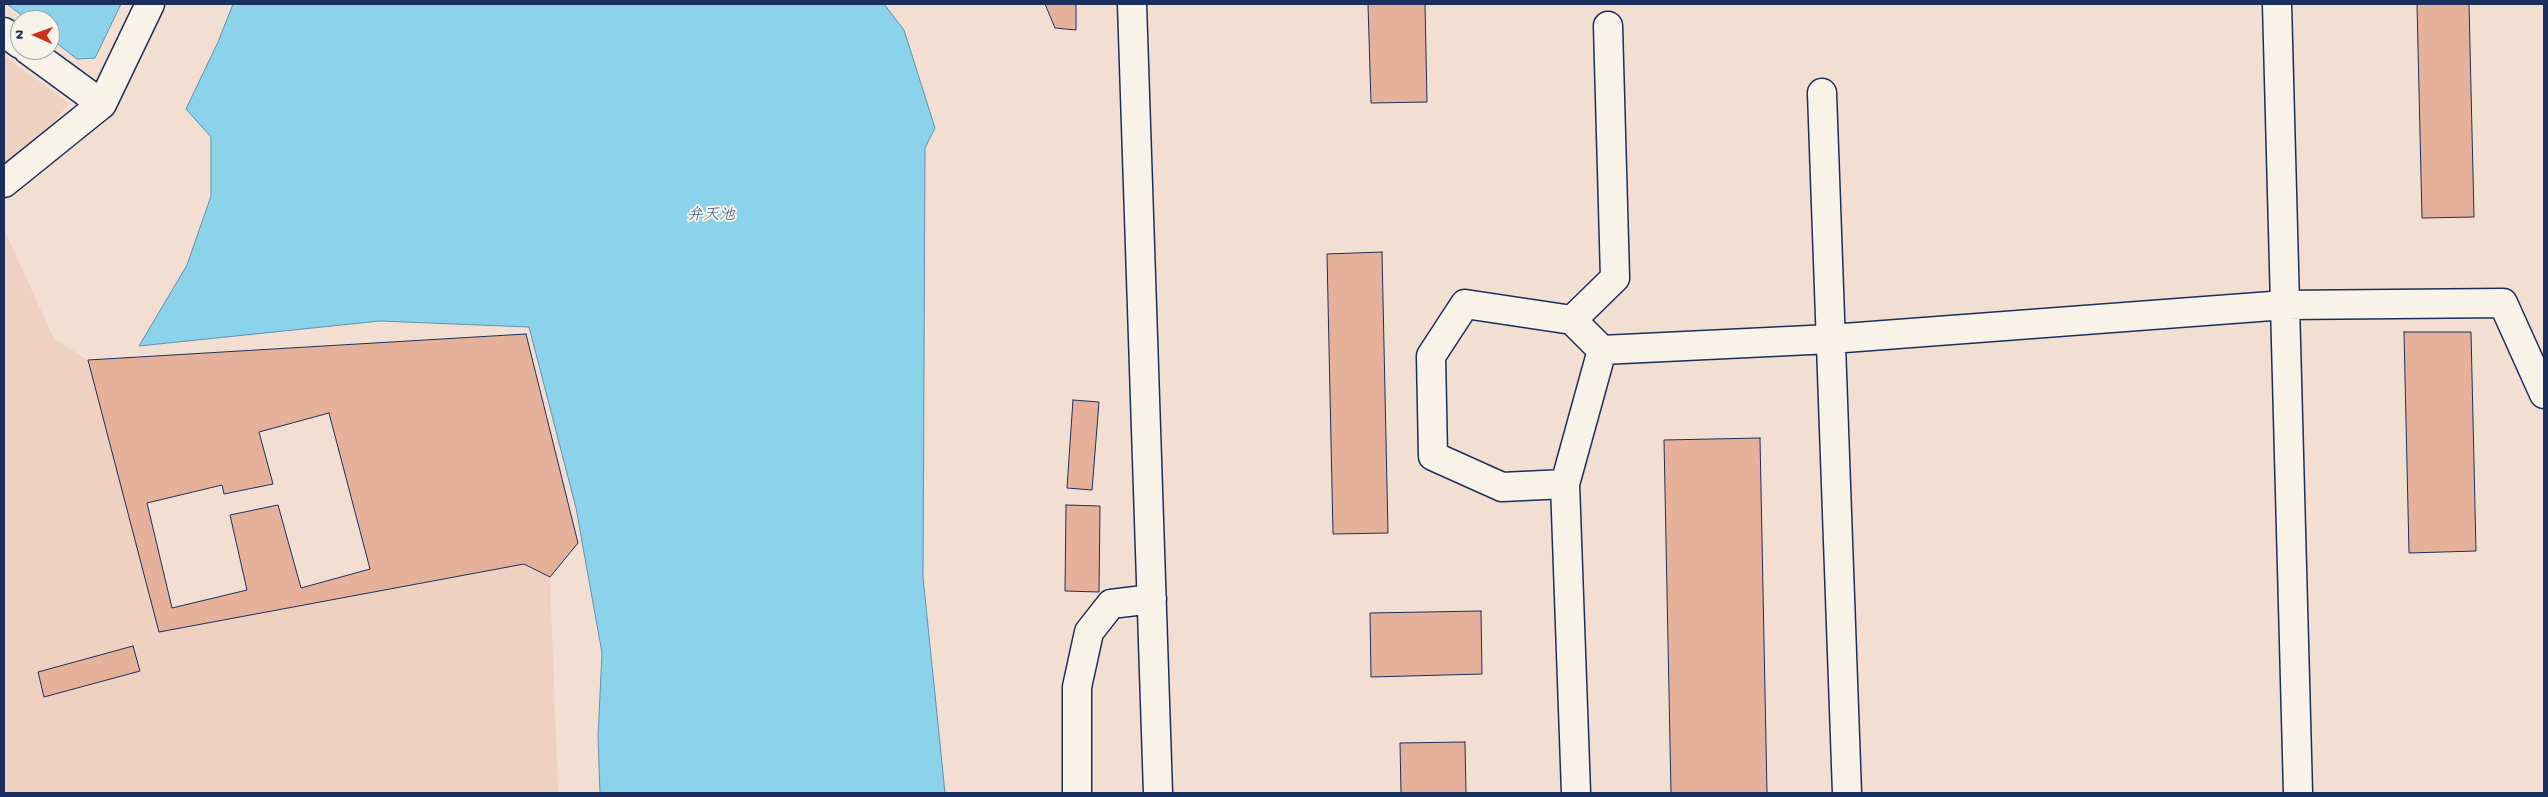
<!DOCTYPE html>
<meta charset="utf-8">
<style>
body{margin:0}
#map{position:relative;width:2548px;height:797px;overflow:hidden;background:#f2dfd1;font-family:"Gochi Hand",sans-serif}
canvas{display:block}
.frame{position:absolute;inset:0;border:5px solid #1b2f5e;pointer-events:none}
.north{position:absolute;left:10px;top:10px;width:50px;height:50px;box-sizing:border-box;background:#f7f3e8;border:1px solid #9fa5b1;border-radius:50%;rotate:272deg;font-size:14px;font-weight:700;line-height:20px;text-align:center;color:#1b2f5e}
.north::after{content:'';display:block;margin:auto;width:18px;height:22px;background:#c8321e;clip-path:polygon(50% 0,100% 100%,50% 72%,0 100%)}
</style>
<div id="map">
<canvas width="2548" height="797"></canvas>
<div class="frame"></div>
<div class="north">N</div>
</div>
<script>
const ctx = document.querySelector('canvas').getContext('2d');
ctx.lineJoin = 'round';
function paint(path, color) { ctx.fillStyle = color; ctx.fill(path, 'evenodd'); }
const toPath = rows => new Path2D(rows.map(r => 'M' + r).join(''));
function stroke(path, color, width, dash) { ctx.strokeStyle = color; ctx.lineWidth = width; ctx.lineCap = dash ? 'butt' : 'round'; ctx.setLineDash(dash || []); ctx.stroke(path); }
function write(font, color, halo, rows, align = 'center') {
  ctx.font = font + ' "Gochi Hand","Klee One",sans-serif'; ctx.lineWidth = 4; ctx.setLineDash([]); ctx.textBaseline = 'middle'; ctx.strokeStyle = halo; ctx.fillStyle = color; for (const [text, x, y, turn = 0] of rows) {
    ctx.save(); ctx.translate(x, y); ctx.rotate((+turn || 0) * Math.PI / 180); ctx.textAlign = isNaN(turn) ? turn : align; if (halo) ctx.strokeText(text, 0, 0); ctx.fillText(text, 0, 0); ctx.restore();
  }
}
paint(toPath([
 [4,56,69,103,32,151,4,166],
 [4,229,54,339,88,360,159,632,524,564,550,577,558,793,4,793]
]), '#eed1c0');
const water = toPath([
 [7,4,121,4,95,58,77,59,50,38,50,20,28,20,7,4],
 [233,4,884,4,904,30,935,128,925,148,923,577,945,793,600,793,598,737,602,653,576,508,529,327,380,321,139,346,187,265,211,196,211,137,186,109,218,42,233,4]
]);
paint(water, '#8ad3eb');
stroke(water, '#5e91b3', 1);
const building = toPath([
 [1045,4,1076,4,1076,30,1055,28,1045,4],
 [1368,4,1425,4,1427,102,1371,103,1368,4],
 [2417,4,2469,4,2474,217,2422,218,2417,4],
 [1382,252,1388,533,1333,534,1327,254,1382,252],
 [2404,332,2471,332,2476,551,2409,553,2404,332],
 [526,334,578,543,550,577,524,564,159,632,88,360,526,334],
 [1073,400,1099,402,1092,490,1067,488,1073,400],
 [329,413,370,569,301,588,278,505,230,515,247,590,172,608,147,503,222,485,224,494,273,484,259,432,329,413],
 [1760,438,1767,793,1671,793,1664,440,1760,438],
 [1066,505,1100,506,1099,592,1065,591,1066,505],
 [1481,611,1482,674,1371,677,1370,613,1481,611],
 [133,646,140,671,44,697,38,672,133,646],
 [1465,742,1466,793,1401,793,1400,743,1465,742]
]);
paint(building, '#e6b19a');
stroke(building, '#1b2f5e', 1);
const minor = toPath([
 [1132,4,1158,793],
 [2277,4,2298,793],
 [4,32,20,44],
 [28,50,102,104],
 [1822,93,1847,793],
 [4,183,102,104,150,4],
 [1572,320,1615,278,1608,26],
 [1602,350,1831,339,2285,305,2503,303,2544,394],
 [1565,484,1502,487,1433,456,1431,356,1465,304,1572,320,1602,350,1565,484,1576,793],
 [1077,793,1077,687,1089,632,1111,604,1152,599]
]);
stroke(minor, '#1b2f5e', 31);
stroke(minor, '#f7f3e8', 28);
write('italic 16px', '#375881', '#f7f3e8', [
 ["弁天池",711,217]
]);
</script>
